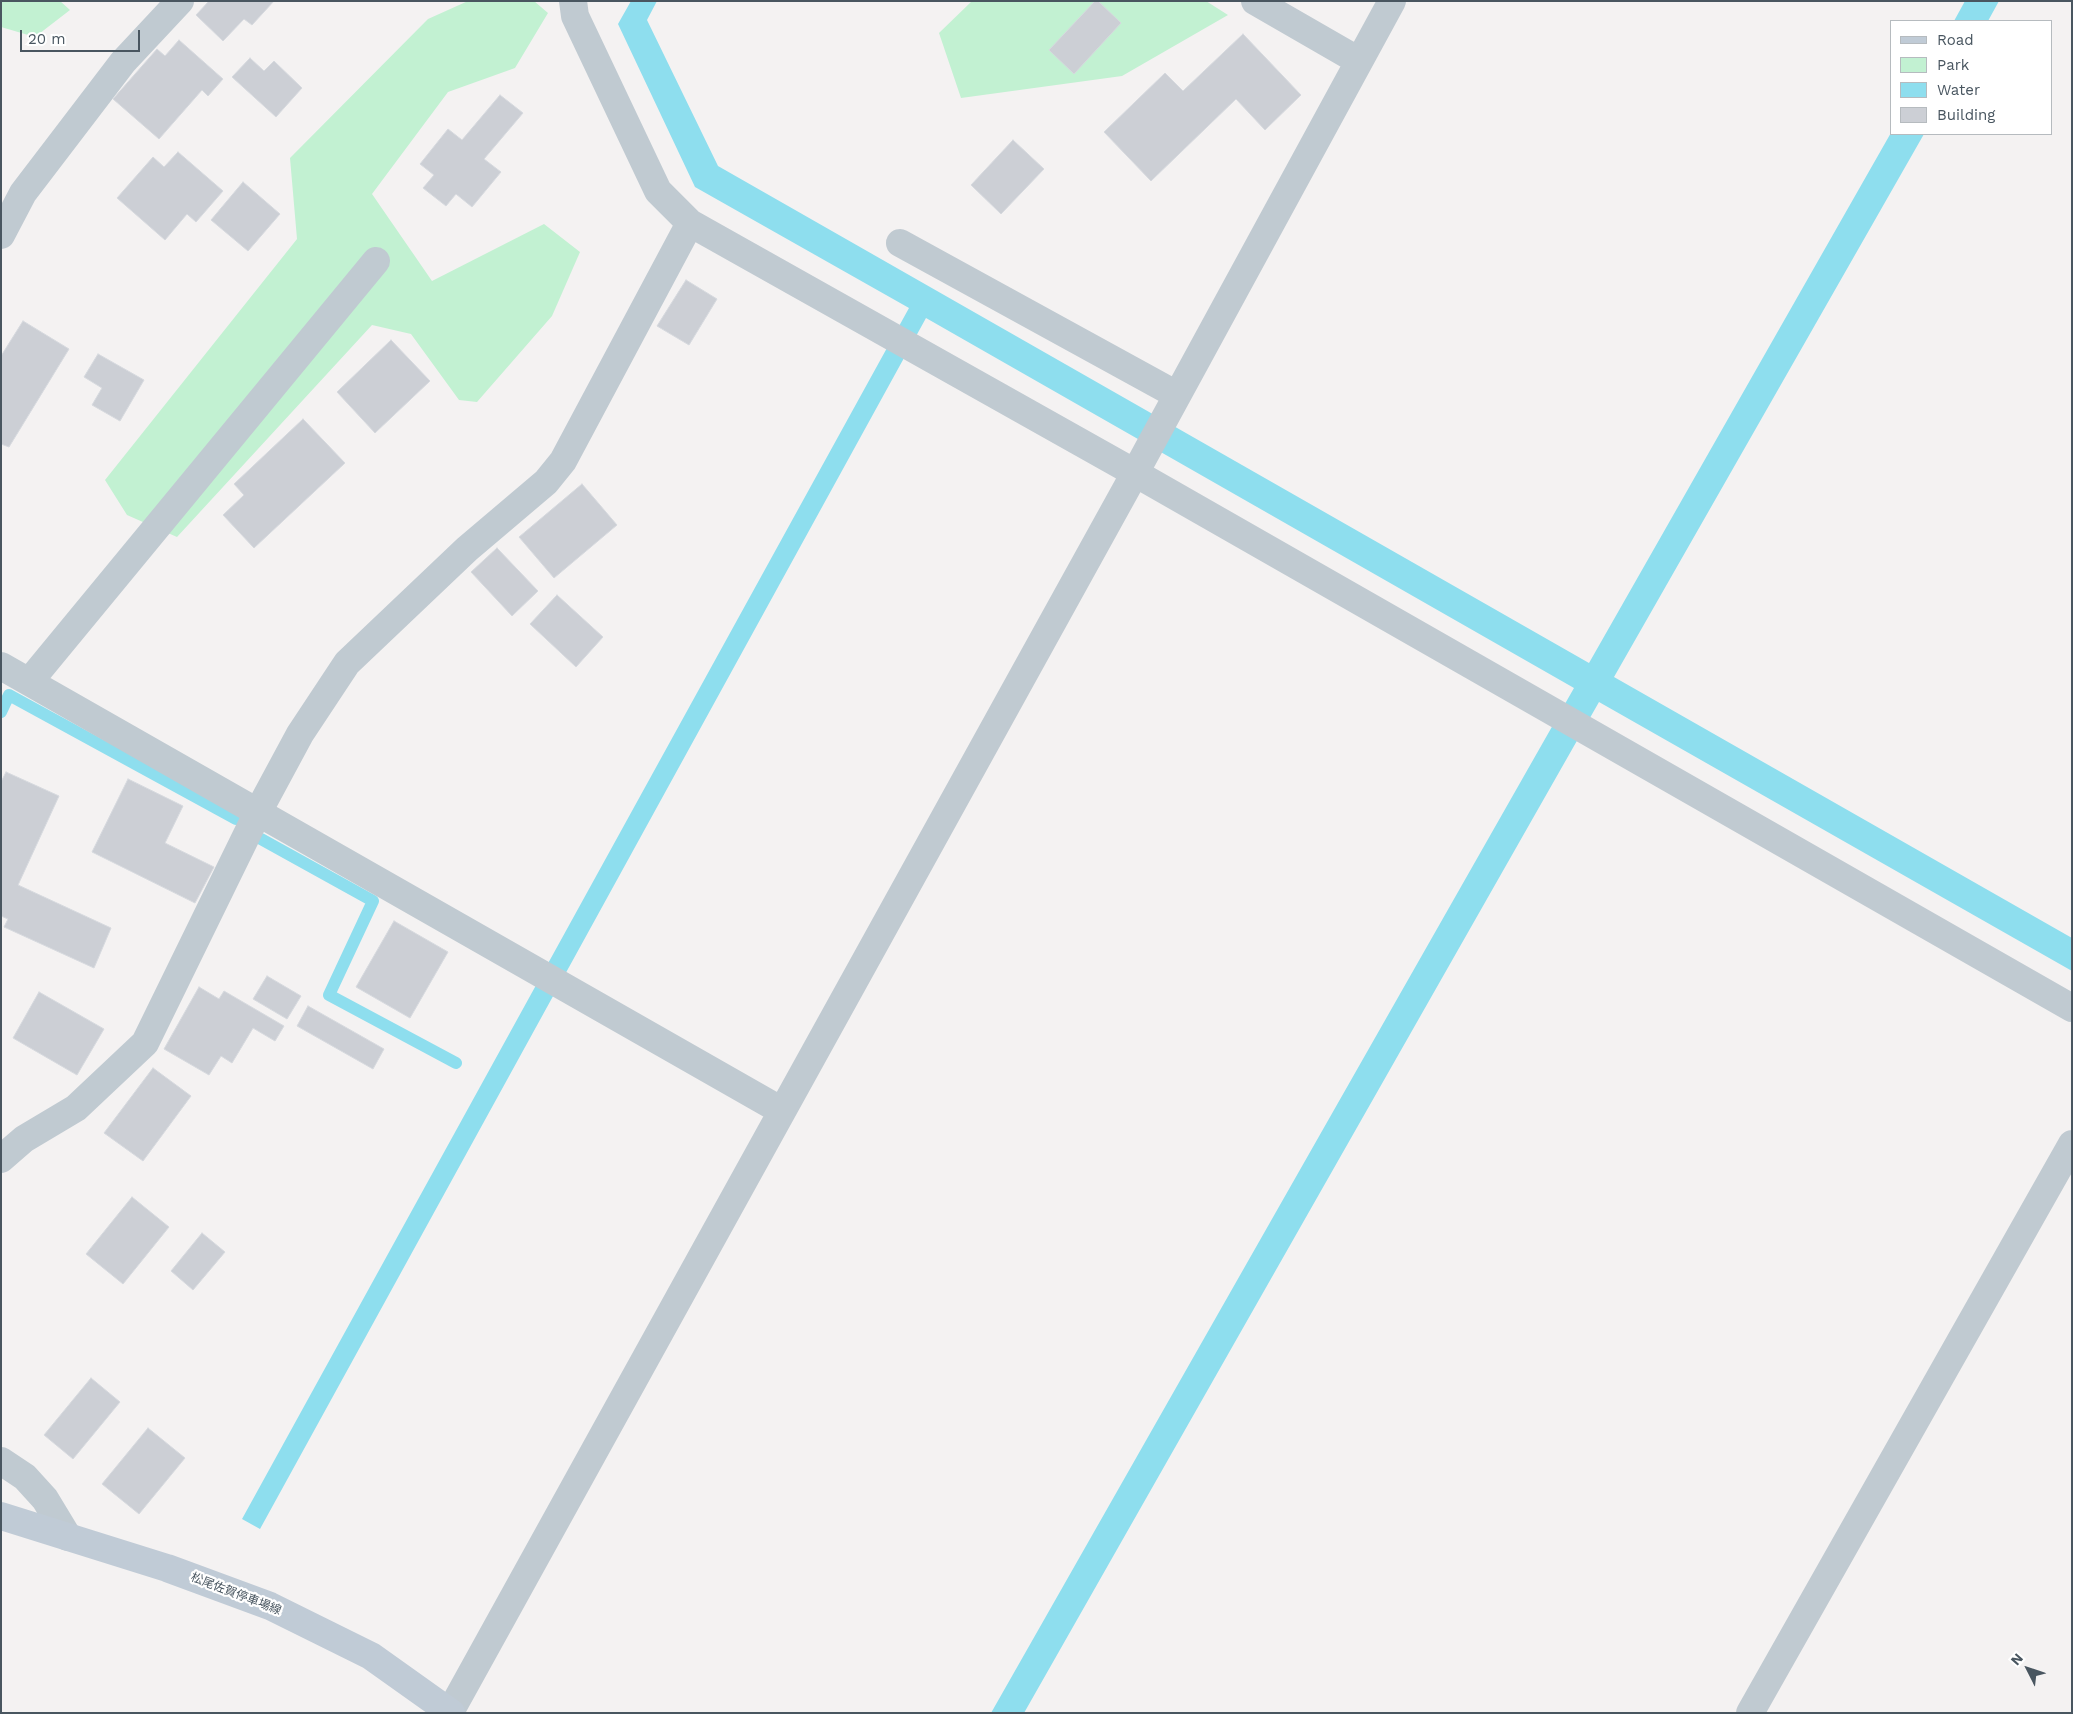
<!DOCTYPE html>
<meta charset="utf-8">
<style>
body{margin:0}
#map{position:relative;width:2073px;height:1714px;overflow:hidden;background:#f4f2f2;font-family:"Work Sans",sans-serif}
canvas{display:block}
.frame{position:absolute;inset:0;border:2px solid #495660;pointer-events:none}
.legend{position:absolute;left:1890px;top:20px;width:162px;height:115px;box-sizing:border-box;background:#fff;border:1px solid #b6bbbf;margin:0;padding:6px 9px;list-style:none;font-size:15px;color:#495660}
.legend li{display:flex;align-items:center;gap:10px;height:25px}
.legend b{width:25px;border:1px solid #b6bbbf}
.north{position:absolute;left:2003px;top:1644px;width:50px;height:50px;-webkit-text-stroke:4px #fff;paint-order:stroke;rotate:311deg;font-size:14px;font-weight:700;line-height:20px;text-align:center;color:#495660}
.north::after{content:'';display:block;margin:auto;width:18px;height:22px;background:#495660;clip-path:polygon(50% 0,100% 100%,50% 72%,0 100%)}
.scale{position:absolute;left:20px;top:30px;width:120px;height:22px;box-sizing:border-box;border:2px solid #495660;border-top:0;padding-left:6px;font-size:15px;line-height:18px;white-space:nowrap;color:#495660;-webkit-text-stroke:4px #fff;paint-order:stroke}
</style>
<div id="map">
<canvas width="2073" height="1714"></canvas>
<div class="frame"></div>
<ul class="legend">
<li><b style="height:6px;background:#c0cbd6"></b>Road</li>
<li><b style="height:14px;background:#c2f1d2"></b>Park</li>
<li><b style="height:14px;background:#8edeee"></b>Water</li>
<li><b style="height:14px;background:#cccfd5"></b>Building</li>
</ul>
<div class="north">N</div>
<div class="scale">20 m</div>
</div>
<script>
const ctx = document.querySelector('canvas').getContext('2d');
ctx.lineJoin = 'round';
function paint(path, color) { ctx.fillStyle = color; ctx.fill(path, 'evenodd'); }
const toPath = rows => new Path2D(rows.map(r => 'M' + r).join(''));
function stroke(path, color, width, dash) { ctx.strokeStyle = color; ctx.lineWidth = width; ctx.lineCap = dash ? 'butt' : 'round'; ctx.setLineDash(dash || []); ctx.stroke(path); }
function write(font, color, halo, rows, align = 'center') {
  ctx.font = font + ' "Work Sans","Noto Sans JP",sans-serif'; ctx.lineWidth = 4.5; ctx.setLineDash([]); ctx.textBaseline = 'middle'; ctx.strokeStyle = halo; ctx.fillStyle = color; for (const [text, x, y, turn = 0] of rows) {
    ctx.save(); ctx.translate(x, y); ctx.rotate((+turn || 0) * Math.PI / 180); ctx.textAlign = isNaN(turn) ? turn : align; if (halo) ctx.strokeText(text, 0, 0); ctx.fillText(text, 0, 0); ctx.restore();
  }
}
paint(toPath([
 [1,1,60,1,70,10,35,37,1,27],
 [468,1,534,1,548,13,515,68,448,92,372,194,432,281,544,224,580,252,552,316,477,402,459,400,411,334,372,325,177,537,127,515,105,480,297,239,290,158,428,19],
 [972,1,1206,1,1228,15,1122,76,961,98,939,33]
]), '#c2f1d2');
paint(toPath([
 [631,1,657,1,647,20,718,166,1589,663,1892,131,1892,134,1924,134,1614,677,2072,938,2072,971,1599,702,1024,1713,991,1713,1574,688,926,318,260,1529,242,1519,909,308,695,187,618,24],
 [1965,1,1999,1,1988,21,1954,21]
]), '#8edeee');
stroke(toPath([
 [1,712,9,695,236,819],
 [261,839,373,901,329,995,456,1063]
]), '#8edeee', 12);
const building = toPath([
 [209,1,274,1,252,25,244,19,223,41,196,15,209,1],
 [1095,1,1098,1,1121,23,1074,74,1049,50,1095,1],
 [1243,34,1301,95,1265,130,1236,99,1151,181,1104,132,1165,73,1183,91,1243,34],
 [179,40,223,79,208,96,202,90,159,139,113,99,157,49,165,56,179,40],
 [250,58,264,71,274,61,302,88,276,117,232,77,250,58],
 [500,95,523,113,484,159,501,172,472,207,456,194,446,206,423,188,434,175,420,164,448,129,462,140,500,95],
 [1013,140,1044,169,1001,214,971,185,1013,140],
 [178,152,223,191,196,222,187,214,165,240,117,198,153,157,164,167,178,152],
 [243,182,280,214,248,251,211,220,243,182],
 [686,280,717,299,689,345,657,326,686,280],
 [23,321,69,349,9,447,1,444,1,356,23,321],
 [391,340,430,381,375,433,337,392,391,340],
 [98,354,144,380,120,421,92,405,102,388,84,377,98,354],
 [303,419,345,463,254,548,223,515,244,495,234,484,303,419],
 [582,484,617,525,554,578,519,537,582,484],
 [497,548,538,591,512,616,471,572,497,548],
 [557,595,603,637,576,667,530,624,557,595],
 [6,772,59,796,18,885,111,928,94,968,4,927,8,919,1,916,1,782,6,772],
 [128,779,183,806,165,843,214,867,195,903,92,852,128,779],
 [394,921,448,952,410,1018,356,987,394,921],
 [267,976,301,996,287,1019,253,999,267,976],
 [199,987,219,999,224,991,284,1026,275,1041,253,1028,232,1063,221,1056,209,1075,164,1049,199,987],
 [39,992,104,1029,77,1075,13,1038,39,992],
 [308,1006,384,1049,373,1069,297,1026,308,1006],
 [153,1068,191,1096,143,1161,104,1133,153,1068],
 [132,1197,169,1227,123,1284,86,1254,132,1197],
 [202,1233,225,1252,193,1290,171,1271,202,1233],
 [91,1378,120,1402,73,1459,44,1435,91,1378],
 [148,1428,185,1458,139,1514,102,1484,148,1428]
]);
paint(building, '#cccfd5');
stroke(building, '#d6d9de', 1);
stroke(toPath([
 [573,1,575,16,658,191,690,223,1135,473,2072,1008],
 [1255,1,1359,61],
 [1,235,23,193,123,62,180,1],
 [900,243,1177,395],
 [1,666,782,1111],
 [29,682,376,261],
 [1,1159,24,1139,76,1108,145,1043,258,812,300,734,347,663,467,549,546,482,563,461,690,223],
 [1,1461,25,1477,45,1499,68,1537],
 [450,1712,1135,473,1392,1],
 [1750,1713,2072,1144]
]), '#c0cad1', 28);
stroke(toPath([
 [1,1516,167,1568,270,1606,371,1656,451,1713]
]), '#c0cbd6', 28);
write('12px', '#495660', '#fff', [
 ["松尾佐賀停車場線",236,1594,21]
]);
</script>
